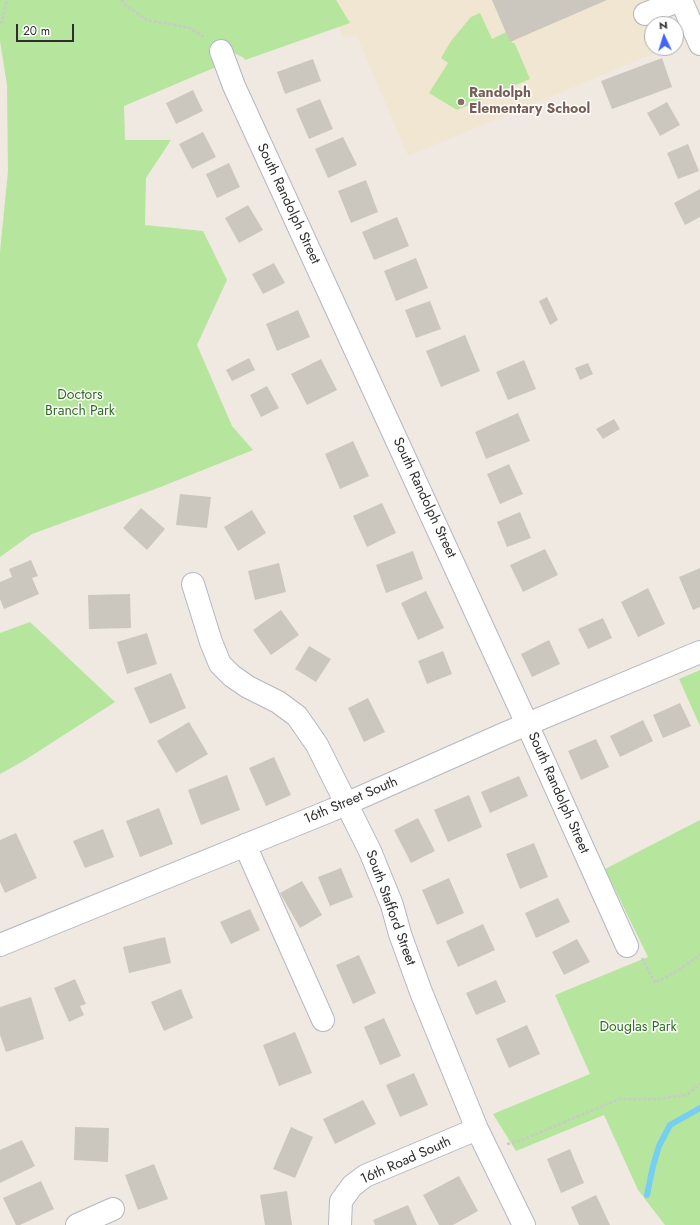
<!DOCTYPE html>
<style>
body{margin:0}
#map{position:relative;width:700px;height:1225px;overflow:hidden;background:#efe9e1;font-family:Jost,sans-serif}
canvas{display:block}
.north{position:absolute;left:644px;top:16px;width:40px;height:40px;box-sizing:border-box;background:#fff;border:1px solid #ababab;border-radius:50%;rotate:356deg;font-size:11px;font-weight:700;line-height:16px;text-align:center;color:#2e2e2e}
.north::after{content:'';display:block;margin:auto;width:14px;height:18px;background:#4264fb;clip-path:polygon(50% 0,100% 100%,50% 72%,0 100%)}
.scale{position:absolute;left:16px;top:24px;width:58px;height:18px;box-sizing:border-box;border:2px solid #2e2e2e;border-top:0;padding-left:5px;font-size:12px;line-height:14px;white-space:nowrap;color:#2e2e2e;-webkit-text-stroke:3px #fff;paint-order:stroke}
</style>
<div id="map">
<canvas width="700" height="1225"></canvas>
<div class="north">N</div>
<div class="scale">20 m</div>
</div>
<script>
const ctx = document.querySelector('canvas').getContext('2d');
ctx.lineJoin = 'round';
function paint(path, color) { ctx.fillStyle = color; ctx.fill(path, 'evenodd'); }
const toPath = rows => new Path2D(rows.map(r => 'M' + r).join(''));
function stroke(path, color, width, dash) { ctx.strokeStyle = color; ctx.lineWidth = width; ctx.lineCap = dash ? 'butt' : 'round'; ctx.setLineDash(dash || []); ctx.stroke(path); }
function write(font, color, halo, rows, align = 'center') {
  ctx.font = font + ' Jost,sans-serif'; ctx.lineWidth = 3; ctx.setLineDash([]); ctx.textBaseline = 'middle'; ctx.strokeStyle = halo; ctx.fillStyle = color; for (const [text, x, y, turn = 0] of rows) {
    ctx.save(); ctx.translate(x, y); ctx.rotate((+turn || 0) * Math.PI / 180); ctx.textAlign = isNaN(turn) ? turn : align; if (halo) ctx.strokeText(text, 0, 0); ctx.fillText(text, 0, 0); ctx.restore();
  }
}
paint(toPath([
 [327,0,661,0,672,24,652,24,652,48,667,48,408,156,356,34,343,38]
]), '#f0e6d1');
paint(toPath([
 [0,0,336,0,350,23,245,60,244,58,219,45,216,67,124,106,125,140,171,140,146,178,145,225,203,231,227,280,197,345,232,426,253,450,158,488,32,534,0,557,0,252,8,171,7,85,0,41],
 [480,13,492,39,506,32,510,41,515,44,530,79,457,110,429,93,448,63,441,58,451,41,471,17],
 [30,622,115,702,25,760,0,774,0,633],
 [700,670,700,726,679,679],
 [700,820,700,1225,665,1225,638,1190,604,1115,516,1151,493,1114,590,1074,555,995,648,957,605,869]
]), '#b6e59e');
stroke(toPath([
 [647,1195,653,1166,659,1146,670,1125,700,1108]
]), '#75cff0', 6);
paint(toPath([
 [492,0,607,0,510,42],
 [662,58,672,87,612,109,601,81],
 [313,59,321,81,285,94,277,72],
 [193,90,203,111,176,124,166,103],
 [320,99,333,129,309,139,296,109],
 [667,102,680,125,660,136,647,113],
 [203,132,216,157,192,169,179,144],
 [343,137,357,165,328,178,315,149],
 [688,144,699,171,678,179,667,153],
 [229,163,240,187,217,198,206,174],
 [366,180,378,212,351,223,338,191],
 [700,189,700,217,685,225,674,203],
 [248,205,263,230,239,243,225,218],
 [397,217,409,246,374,260,362,232],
 [416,258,428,288,396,301,384,271],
 [274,263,285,283,263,294,252,274],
 [547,297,558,320,550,325,539,301],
 [430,301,441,329,416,338,405,310],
 [298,310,310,337,277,351,266,324],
 [465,335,480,371,441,387,426,351],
 [249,358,255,370,232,381,226,370],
 [321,359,337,390,307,405,291,374],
 [524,360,536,389,508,400,496,372],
 [588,363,593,374,580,380,575,368],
 [267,386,279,408,261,417,250,395],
 [518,413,530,441,486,459,475,432],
 [614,419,620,429,603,439,596,429],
 [353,441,369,476,340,489,325,454],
 [509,464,523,494,500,504,487,474],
 [180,494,211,497,207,528,176,525],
 [382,503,396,533,367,547,353,516],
 [141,508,165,529,147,550,123,528],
 [252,510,266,533,238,551,224,527],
 [520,512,531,538,507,547,497,522],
 [545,549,558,575,523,592,510,565],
 [413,551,423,579,386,593,376,565],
 [31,560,38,576,32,578,39,594,4,609,0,599,0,582,12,577,9,569],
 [279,563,286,592,255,600,248,571],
 [700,568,700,607,693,610,679,577],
 [648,588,665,624,638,637,621,602],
 [426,591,444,628,418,640,401,603],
 [130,594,131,628,89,629,88,595],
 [281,610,299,635,271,655,253,630],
 [603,618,612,638,588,649,578,629],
 [147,633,157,664,127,674,117,642],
 [549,640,560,664,532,677,521,654],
 [309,646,331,659,316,682,295,669],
 [443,651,452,674,427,684,418,661],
 [171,673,186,708,150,724,134,688],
 [368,698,385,732,364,742,348,708],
 [680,703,691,726,663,738,653,715],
 [643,720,653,741,620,757,610,736],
 [189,722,208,754,176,773,157,741],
 [596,739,609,767,581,780,568,751],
 [274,757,291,795,266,806,249,768],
 [227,775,240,810,201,825,188,790],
 [519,776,528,796,490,813,481,792],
 [469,795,482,827,448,842,434,810],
 [159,808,173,844,140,857,126,821],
 [418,818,435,851,411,863,394,830],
 [103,829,114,857,85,868,73,841],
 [16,833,37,878,5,893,0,882,0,840],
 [534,843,548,877,520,889,506,854],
 [341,868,353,897,330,906,318,877],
 [449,878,464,913,437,925,422,890],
 [302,881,322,915,300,928,280,893],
 [558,898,570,922,536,938,525,913],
 [250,909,260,930,231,944,220,922],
 [483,924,495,950,458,967,446,941],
 [165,937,171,963,129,973,123,947],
 [577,939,590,962,564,975,552,952],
 [359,955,376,993,353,1004,336,965],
 [75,979,86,1004,80,1006,84,1015,69,1022,54,988],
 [496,980,506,1002,476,1015,466,993],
 [181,989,193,1018,164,1031,151,1002],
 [31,997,44,1039,6,1052,0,1035,0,1007],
 [384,1018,401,1056,380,1065,364,1027],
 [527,1025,540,1054,509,1068,496,1039],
 [295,1032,312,1073,279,1086,263,1045],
 [414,1073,428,1105,400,1117,386,1085],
 [363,1100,376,1124,335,1144,323,1119],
 [75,1127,109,1128,108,1162,74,1160],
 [291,1127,313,1137,295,1178,273,1169],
 [22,1140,35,1166,0,1183,0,1150],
 [570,1149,584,1183,561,1193,547,1159],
 [154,1164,168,1199,138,1210,125,1175],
 [459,1176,478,1211,453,1225,439,1225,423,1195],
 [41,1181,54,1209,20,1225,16,1225,3,1198],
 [287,1191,292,1225,265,1225,260,1195],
 [596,1195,610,1225,579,1225,571,1207],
 [408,1205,417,1225,375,1225,373,1220]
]), '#cbc7bf');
const minor = toPath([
 [681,0,700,44],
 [645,14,680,0],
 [221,51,234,86,527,724,627,946],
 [193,584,211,642,220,664,232,676,248,687,278,702,297,716,317,745,370,851,392,905,400,934,421,992,477,1129,524,1225],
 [245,845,323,1020],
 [0,945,332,810,506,733,700,652],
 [77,1225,113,1209],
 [340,1225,341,1201,352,1186,365,1176,477,1129]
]);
stroke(minor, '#b4b7c1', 24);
stroke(toPath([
 [121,0,128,7,147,20,190,28,205,38],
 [0,23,2,22,7,0],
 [642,958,655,983,675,972,700,955],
 [507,1144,522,1140,619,1099,657,1099,687,1095,700,1084]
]), '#c9c9c9', 2.5, [3, 2]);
stroke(minor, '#fff', 22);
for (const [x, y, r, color] of [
 [461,102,4,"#8d6e63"]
]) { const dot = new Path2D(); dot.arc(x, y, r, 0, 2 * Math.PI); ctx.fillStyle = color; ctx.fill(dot); stroke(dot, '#fff', 1.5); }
write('bold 14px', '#785e54', '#fff', [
 ["Randolph",469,94],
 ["Elementary School",469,110]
], 'left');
write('14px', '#2e2e2e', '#fff', [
 ["South Randolph Street",288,204,65],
 ["South Randolph Street",424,498,65],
 ["South Randolph Street",558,793,66],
 ["16th Street South",351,801,-23],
 ["South Stafford Street",390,908,70],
 ["16th Road South",406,1161,-24]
]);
write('14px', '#2c6e1b', '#fff', [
 ["Doctors",80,396],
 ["Branch Park",80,412],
 ["Douglas Park",638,1028]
]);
</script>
